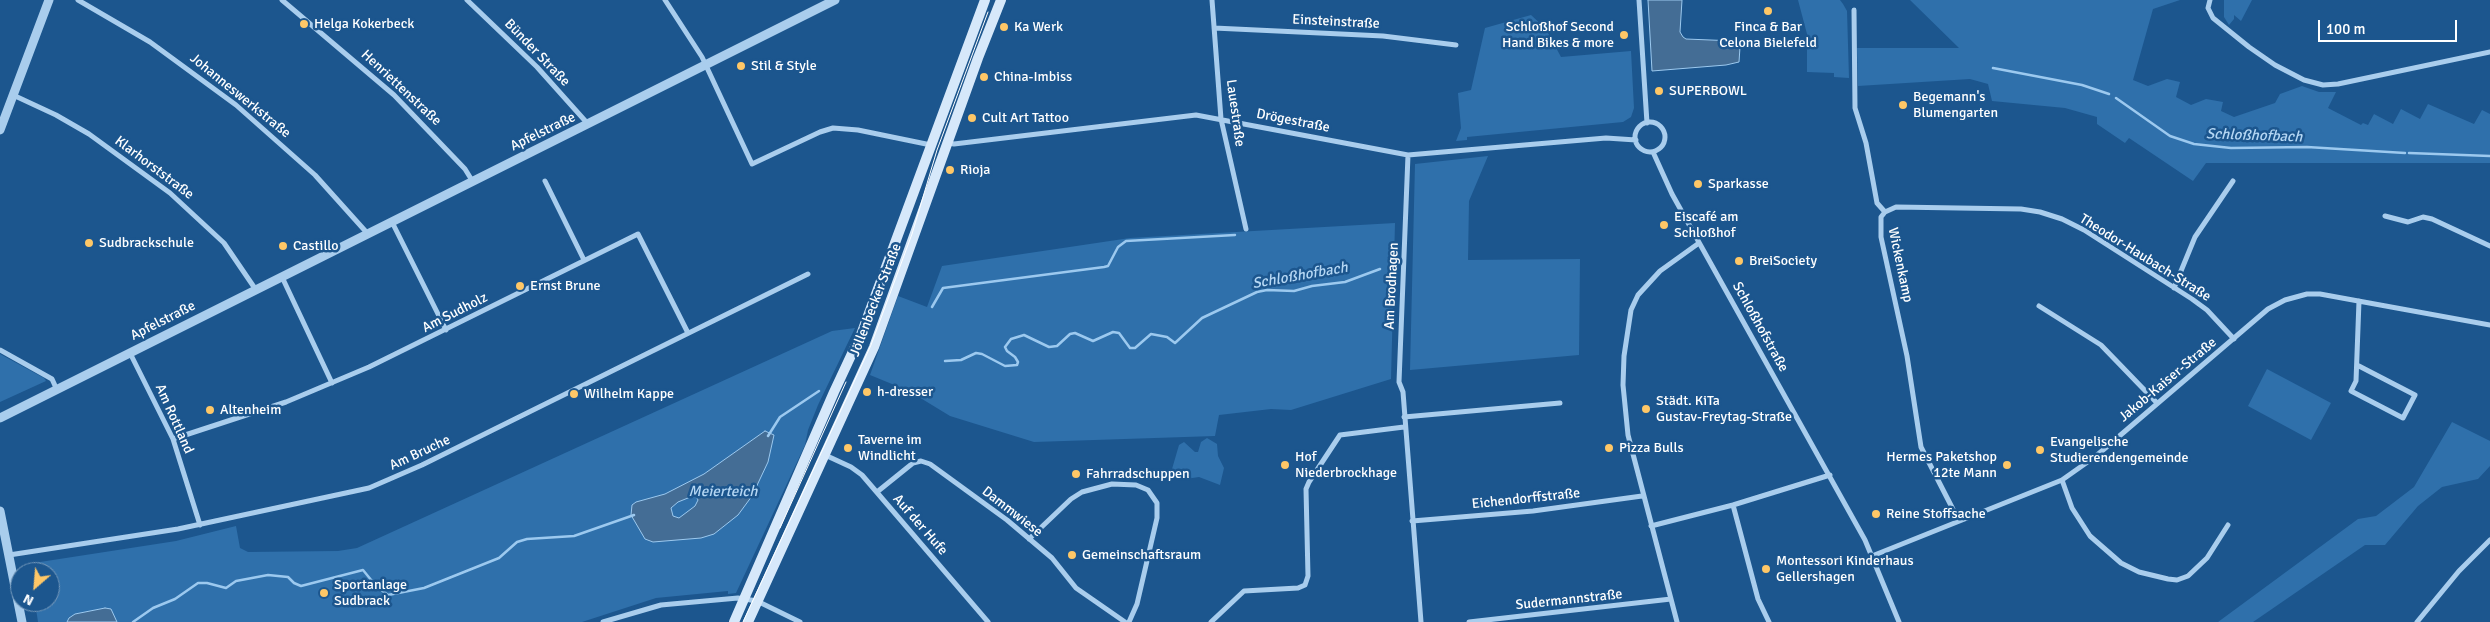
<!DOCTYPE html>
<meta charset="utf-8">
<style>
body{margin:0}
#map{position:relative;width:2490px;height:622px;overflow:hidden;background:#1c568e;font-family:Signika,sans-serif}
canvas{display:block}
.north{position:absolute;left:10px;top:562px;width:50px;height:50px;box-sizing:border-box;background:#1c568e;border:1px solid #779abb;border-radius:50%;rotate:207deg;font-size:14px;font-weight:700;line-height:20px;text-align:center;color:#fff}
.north::after{content:'';display:block;margin:auto;width:18px;height:22px;background:#fec767;clip-path:polygon(50% 0,100% 100%,50% 72%,0 100%)}
.scale{position:absolute;left:2318px;top:20px;width:139px;height:22px;box-sizing:border-box;border:2px solid #fff;border-top:0;padding-left:6px;font-size:15px;line-height:18px;white-space:nowrap;color:#fff;-webkit-text-stroke:4px #1c568e;paint-order:stroke}
</style>
<div id="map">
<canvas width="2490" height="622"></canvas>
<div class="north">N</div>
<div class="scale">100 m</div>
</div>
<script>
const ctx = document.querySelector('canvas').getContext('2d');
ctx.lineJoin = 'round';
function paint(path, color) { ctx.fillStyle = color; ctx.fill(path, 'evenodd'); }
const toPath = rows => new Path2D(rows.map(r => 'M' + r).join(''));
function stroke(path, color, width, dash) { ctx.strokeStyle = color; ctx.lineWidth = width; ctx.lineCap = dash ? 'butt' : 'round'; ctx.setLineDash(dash || []); ctx.stroke(path); }
function write(font, color, halo, rows, align = 'center') {
  ctx.font = font + ' Signika,sans-serif'; ctx.lineWidth = 5; ctx.setLineDash([]); ctx.textBaseline = 'middle'; ctx.strokeStyle = halo; ctx.fillStyle = color; for (const [text, x, y, turn = 0] of rows) {
    ctx.save(); ctx.translate(x, y); ctx.rotate((+turn || 0) * Math.PI / 180); ctx.textAlign = isNaN(turn) ? turn : align; if (halo) ctx.strokeText(text, 0, 0); ctx.fillText(text, 0, 0); ctx.restore();
  }
}
paint(toPath([
 [1798,0,1840,0,1843,4,1847,11,1849,78,1834,77,1834,73,1807,72,1807,34],
 [1910,0,2180,0,2153,9,2133,80,2148,86,2167,79,2180,82,2176,97,2191,105,2206,99,2223,102,2221,111,2234,117,2275,103,2280,94,2302,86,2319,92,2336,92,2328,108,2361,125,2363,123,2368,125,2374,114,2393,124,2401,109,2420,119,2428,104,2474,124,2482,110,2490,114,2490,163,2206,163,2193,181,2129,138,2125,143,2097,124,2097,117,2065,108,1992,101,1988,84,1970,79,1858,86,1857,48,1959,48],
 [2224,0,2252,0,2241,21,2234,15,2234,19,2229,25,2224,17],
 [1531,15,1546,29,1561,57,1631,51,1634,108,1631,117,1623,122,1467,137,1467,140,1456,141,1461,128,1458,93,1471,90,1485,28],
 [1488,156,1469,201,1468,260,1580,259,1579,355,1410,370,1415,164],
 [1395,223,1391,379,1291,410,1271,409,1219,415,1215,436,1034,442,950,416,909,391,870,375,898,296,927,307,942,266,1130,238],
 [855,328,818,405,808,430,805,445,736,593,728,594,728,591,656,598,582,622,38,622,35,602,50,602,50,572,29,572,27,564,176,541,236,526,240,548,248,552,338,551,357,548,832,331],
 [0,354,44,378,46,381,0,402],
 [2267,369,2331,403,2311,440,2248,406],
 [2452,422,2490,441,2490,466,2478,479,2442,487,2418,506,2385,545,2365,545,2253,622,2218,622,2358,519,2376,516,2414,487],
 [1207,438,1217,444,1218,456,1224,468,1220,485,1199,477,1179,480,1172,469,1179,445,1184,442,1195,452,1198,452,1201,442]
]), '#2f70ab');
const water = toPath([
 [1648,0,1682,0,1680,32,1683,37,1686,39,1735,41,1740,47,1739,62,1726,65,1652,71,1648,0],
 [765,431,774,435,768,462,752,496,738,515,714,534,701,538,653,542,645,539,631,515,632,505,636,502,665,494,704,474,765,431],
 [693,496,696,496,698,500,695,506,679,518,673,516,671,508,678,502,693,496],
 [105,608,111,609,117,622,67,622,69,618,75,614,105,608]
]);
paint(water, '#446d95');
stroke(water, '#9cc9ef', 1);
stroke(toPath([
 [1993,68,2082,85,2109,94],
 [2116,98,2170,136,2194,144,2231,148,2307,147,2405,153],
 [2409,153,2490,156],
 [932,307,943,288,1104,267,1108,266,1118,247,1126,241,1235,235],
 [945,361,961,360,976,353,982,354,1005,366,1017,365,1018,362,1015,357,1007,351,1005,347,1011,339,1024,335,1049,347,1057,346,1070,334,1075,333,1093,341,1113,332,1119,333,1130,348,1135,348,1151,334,1167,337,1175,343,1202,318,1257,292,1267,290,1294,291,1312,286,1345,282,1380,269],
 [768,436,780,417,819,391],
 [133,622,153,608,175,599,198,583,207,583,226,588,236,581,268,575,288,577,294,583,301,586,363,570,376,586,388,595,424,588,499,558,517,542,527,539,574,536,634,515]
]), '#9cc9ef', 2.5);
stroke(toPath([
 [78,0,150,42,236,105,315,175,368,234],
 [282,0,394,95,465,169,473,182],
 [467,0,537,67,588,124],
 [665,0,702,57,752,164,820,132,833,128,858,130,931,145],
 [1212,0,1221,119,1246,229],
 [1639,0,1647,123],
 [2210,0,2208,8,2213,18,2249,47,2275,65,2304,80,2323,85,2338,84,2490,52],
 [1854,10,1855,108,1866,143,1877,203,1885,212],
 [1214,28,1383,36,1456,45],
 [13,95,56,115,89,134,170,193,224,243,256,290],
 '1635 137a15 15 0 1 1 30 0a15 15 0 1 1-30 0Z',
 [948,143,954,144,1196,115,1408,155,1606,138,1636,140],
 [1653,152,1672,194,1865,540,1899,622],
 [1408,155,1399,382,1403,392,1421,622],
 [545,181,584,260],
 [2385,216,2408,222,2423,217,2432,219,2490,246],
 [392,222,446,330],
 [282,277,332,383],
 [2174,288,2195,237,2233,181],
 [2039,306,2101,345,2157,403],
 [0,350,52,379,57,390],
 [130,353,173,439,200,525],
 [2357,365,2415,395,2403,418,2351,391,2356,381,2359,301],
 [1404,417,1560,403],
 [173,439,286,402,369,367,638,234,688,333],
 [825,455,851,467,862,475,988,622],
 [2062,480,2072,508,2090,536,2121,563,2139,572,2168,579,2177,580,2188,576,2207,558,2228,525],
 [877,492,913,463,921,461,930,464,1007,520,1052,558,1076,588,1125,622],
 [1733,505,1758,599,1769,622],
 [1412,521,1533,511,1642,496],
 [1959,521,1921,447,1907,356,1881,237,1881,217,1885,212,1896,207,2021,209,2040,212,2062,219,2084,230,2192,299,2207,310,2234,339],
 [1651,526,1733,505,1830,475],
 [1029,539,1071,499,1082,492,1112,484,1136,485,1148,490,1157,503,1157,518,1137,604,1129,622],
 [9,555,178,529,369,488,422,465,808,274],
 [1872,556,2062,480,2096,456,2268,309,2285,300,2307,294,2320,294,2490,325],
 [603,622,661,605,738,598,757,601,800,622],
 [1211,622,1244,591,1298,588,1305,585,1308,576,1306,489,1309,482,1340,435,1404,427],
 [1469,622,1671,599],
 [1677,622,1628,435,1623,385,1624,356,1631,310,1638,295,1660,271,1699,243],
 [2417,622,2459,571,2490,540]
]), '#a9cded', 5);
stroke(toPath([
 [0,130,49,0],
 [0,418,835,0],
 [0,511,22,622]
]), '#a9cded', 9);
stroke(toPath([
 [734,622,834,392,862,332,985,0],
 [748,622,874,347,978,58,1001,0]
]), '#d6e8fa', 10);
stroke(toPath([
 [780,528,846,382],
 [743,622,871,345,912,234,937,150,988,12]
]), '#fff', 1);
for (const [x, y, r, color] of [
 [1768,11,5,"#fec767"],
 [304,24,5,"#fec767"],
 [1004,27,5,"#fec767"],
 [1624,35,5,"#fec767"],
 [741,66,5,"#fec767"],
 [984,77,5,"#fec767"],
 [1659,91,5,"#fec767"],
 [1903,105,5,"#fec767"],
 [972,118,5,"#fec767"],
 [950,170,5,"#fec767"],
 [1698,184,5,"#fec767"],
 [1664,225,5,"#fec767"],
 [89,243,5,"#fec767"],
 [283,246,5,"#fec767"],
 [1739,261,5,"#fec767"],
 [520,286,5,"#fec767"],
 [867,392,5,"#fec767"],
 [574,394,5,"#fec767"],
 [1646,409,5,"#fec767"],
 [210,410,5,"#fec767"],
 [848,448,5,"#fec767"],
 [1609,448,5,"#fec767"],
 [2040,450,5,"#fec767"],
 [1285,465,5,"#fec767"],
 [2007,465,5,"#fec767"],
 [1076,474,5,"#fec767"],
 [1876,514,5,"#fec767"],
 [1072,555,5,"#fec767"],
 [1766,569,5,"#fec767"],
 [324,593,5,"#fec767"]
]) { const dot = new Path2D(); dot.arc(x, y, r, 0, 2 * Math.PI); ctx.fillStyle = color; ctx.fill(dot); stroke(dot, '#1c568e', 2); }
write('14px', '#fff', '#1c568e', [
 ["Einsteinstraße",1336,22,3],
 ["Bünder Straße",537,53,46],
 ["Henriettenstraße",401,88,43],
 ["Johanneswerkstraße",240,96,39],
 ["Lauestraße",1235,113,82],
 ["Drögestraße",1293,121,11],
 ["Apfelstraße",543,132,-26],
 ["Klarhorststraße",154,168,37],
 ["Theodor-Haubach-Straße",2145,258,32],
 ["Wickenkamp",1900,265,78],
 ["Am Brodhagen",1392,286,-87],
 ["Jöllenbecker Straße",876,300,-69],
 ["Am Sudholz",455,313,-27],
 ["Apfelstraße",163,321,-27],
 ["Schloßhofstraße",1760,327,61],
 ["Jakob-Kaiser-Straße",2168,380,-40],
 ["Am Rottland",174,419,66],
 ["Am Bruche",420,453,-25],
 ["Eichendorffstraße",1526,499,-6],
 ["Dammwiese",1012,512,38],
 ["Auf der Hufe",920,525,49],
 ["Sudermannstraße",1569,600,-6]
]);
write('14px', '#fff', '#1c568e', [
 ["Helga Kokerbeck",314,24],
 ["Ka Werk",1014,27],
 ["Schloßhof Second",1614,27,"right"],
 ["Hand Bikes & more",1614,43,"right"],
 ["Finca & Bar",1768,27,"center"],
 ["Celona Bielefeld",1768,43,"center"],
 ["Stil & Style",751,66],
 ["China-Imbiss",994,77],
 ["SUPERBOWL",1669,91],
 ["Begemann's",1913,97],
 ["Blumengarten",1913,113],
 ["Cult Art Tattoo",982,118],
 ["Rioja",960,170],
 ["Sparkasse",1708,184],
 ["Eiscafé am",1674,217],
 ["Schloßhof",1674,233],
 ["Sudbrackschule",99,243],
 ["Castillo",293,246],
 ["BreiSociety",1749,261],
 ["Ernst Brune",530,286],
 ["h-dresser",877,392],
 ["Wilhelm Kappe",584,394],
 ["Städt. KiTa",1656,401],
 ["Gustav-Freytag-Straße",1656,417],
 ["Altenheim",220,410],
 ["Taverne im",858,440],
 ["Windlicht",858,456],
 ["Evangelische",2050,442],
 ["Studierendengemeinde",2050,458],
 ["Pizza Bulls",1619,448],
 ["Hof",1295,457],
 ["Niederbrockhage",1295,473],
 ["Hermes Paketshop",1997,457,"right"],
 ["12te Mann",1997,473,"right"],
 ["Fahrradschuppen",1086,474],
 ["Reine Stoffsache",1886,514],
 ["Gemeinschaftsraum",1082,555],
 ["Montessori Kinderhaus",1776,561],
 ["Gellershagen",1776,577],
 ["Sportanlage",334,585],
 ["Sudbrack",334,601]
], 'left');
write('italic 15px', '#b5d7f4', '#1c568e', [
 ["Schloßhofbach",2254,136,2],
 ["Schloßhofbach",1300,276,-10],
 ["Meierteich",723,492]
]);
</script>
